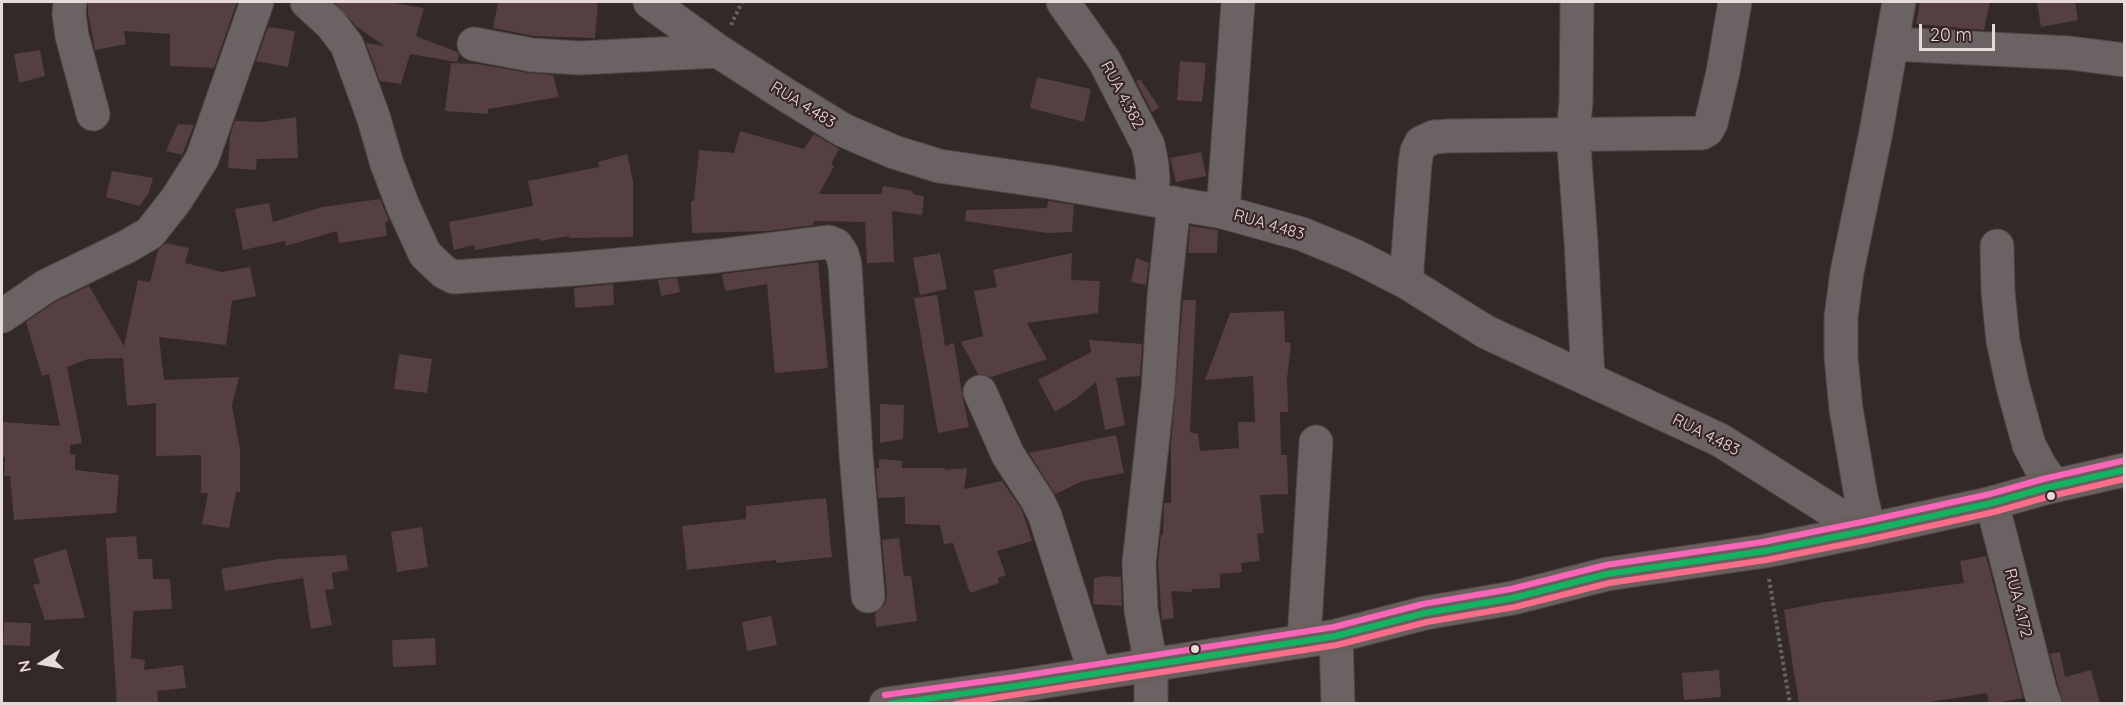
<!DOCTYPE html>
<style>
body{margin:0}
#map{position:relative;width:2126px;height:705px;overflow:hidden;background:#332929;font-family:Quicksand,sans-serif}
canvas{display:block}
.frame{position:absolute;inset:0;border:3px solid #e8d9d9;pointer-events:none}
.north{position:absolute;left:12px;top:633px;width:60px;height:60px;-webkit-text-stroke:4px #382424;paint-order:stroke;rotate:259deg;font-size:16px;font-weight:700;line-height:24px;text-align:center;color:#e8d9d9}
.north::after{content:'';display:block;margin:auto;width:21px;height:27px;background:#e8d9d9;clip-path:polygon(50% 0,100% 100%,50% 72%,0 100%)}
.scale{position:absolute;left:1919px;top:24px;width:76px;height:27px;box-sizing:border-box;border:3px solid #e8d9d9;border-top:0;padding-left:8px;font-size:18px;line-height:21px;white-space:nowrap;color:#e8d9d9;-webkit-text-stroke:4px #382424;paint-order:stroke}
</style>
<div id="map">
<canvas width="2126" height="705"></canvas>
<div class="frame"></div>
<div class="north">N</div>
<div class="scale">20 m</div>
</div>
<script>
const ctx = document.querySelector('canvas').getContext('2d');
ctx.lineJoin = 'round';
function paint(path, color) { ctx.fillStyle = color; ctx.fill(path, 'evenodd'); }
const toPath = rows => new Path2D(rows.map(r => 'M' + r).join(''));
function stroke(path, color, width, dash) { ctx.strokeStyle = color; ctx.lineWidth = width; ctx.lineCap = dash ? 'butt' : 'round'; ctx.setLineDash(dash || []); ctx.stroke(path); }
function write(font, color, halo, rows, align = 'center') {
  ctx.font = font + ' Quicksand,sans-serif'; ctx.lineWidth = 4.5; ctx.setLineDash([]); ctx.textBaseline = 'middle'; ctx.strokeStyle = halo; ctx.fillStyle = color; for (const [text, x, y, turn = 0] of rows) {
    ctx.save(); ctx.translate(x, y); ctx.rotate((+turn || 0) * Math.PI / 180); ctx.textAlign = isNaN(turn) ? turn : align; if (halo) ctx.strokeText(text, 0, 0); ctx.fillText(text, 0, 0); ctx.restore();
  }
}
paint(toPath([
 [88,2,237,2,214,68,170,66,170,34,124,31,126,44,95,50,88,13],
 [334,2,387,2,424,8,416,36,457,52,459,54,457,62,410,54,401,84,380,81,366,43,384,46,356,26],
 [498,2,598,2,595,38,534,36,493,28],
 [1920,2,1990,2,1984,30,1916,24],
 [2037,2,2075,2,2078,20,2041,27],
 [268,27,295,31,288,67,256,61],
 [40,50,45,76,19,83,14,54],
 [1180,61,1206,63,1202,102,1177,100],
 [451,63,478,64,529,73,553,75,559,97,488,109,488,114,445,111],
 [1037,77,1091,89,1084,122,1030,108],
 [1140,79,1159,107,1152,112,1136,81],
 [296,117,298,158,257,159,256,170,228,168,230,135,235,121,261,122],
 [178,124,194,125,182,155,166,151],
 [740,131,804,149,814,134,839,149,831,164,834,166,819,194,881,194,883,186,913,191,913,194,924,196,922,215,892,211,894,262,867,263,865,222,814,221,814,225,768,231,692,233,691,201,694,201,699,150,734,153],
 [1201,152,1206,176,1176,182,1170,158],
 [627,154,633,181,633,237,569,238,569,236,540,241,539,238,475,250,474,245,454,250,449,222,533,206,528,181,599,167,598,162],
 [112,171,153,178,148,195,139,206,106,197],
 [380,199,389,221,385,222,387,236,339,243,337,231,286,246,285,241,243,250,235,209,269,203,273,222,322,207],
 [1048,201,1074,205,1072,232,1047,233,965,221,966,210,1047,208],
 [1190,226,1218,230,1217,253,1188,253],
 [166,243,189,248,185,263,222,272,250,267,256,296,232,301,226,345,159,337,164,380,239,377,232,405,240,449,240,492,236,492,229,528,202,524,208,493,201,493,201,455,156,456,156,403,127,406,123,358,88,359,67,367,82,443,70,445,70,455,75,454,75,470,119,475,116,513,14,520,10,476,4,476,5,457,2,457,2,422,60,426,49,374,42,376,26,322,55,302,89,286,124,346,138,280,150,282,158,250],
 [940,253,947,289,920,295,913,258],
 [1072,253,1071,280,1100,281,1098,313,1027,323,1047,359,991,377,978,374,961,342,983,336,974,291,997,287,993,270],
 [1136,258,1149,263,1146,285,1131,282],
 [818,262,828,368,775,373,767,284,725,291,722,274],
 [677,278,680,292,661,296,658,280],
 [613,284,614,305,575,308,574,288],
 [937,295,945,346,954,343,963,399,969,427,938,433,914,298],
 [1183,300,1196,300,1190,432,1198,434,1200,451,1239,448,1238,422,1255,422,1253,376,1205,380,1230,313,1284,311,1285,342,1291,343,1287,379,1288,412,1280,412,1281,455,1287,455,1288,494,1260,495,1264,533,1257,534,1260,561,1241,563,1242,572,1220,574,1220,588,1192,589,1192,592,1171,591,1174,618,1162,620,1158,564,1161,535,1163,535,1164,503,1171,503,1171,444],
 [1089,340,1142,344,1140,376,1116,378,1125,425,1105,430,1096,382,1077,398,1055,412,1038,380,1091,352],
 [399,354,432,359,427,393,394,389],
 [880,404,904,405,903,439,880,443],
 [1116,435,1124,473,1083,481,1055,494,1029,453],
 [879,459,902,461,902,468,945,468,945,470,967,468,964,489,1002,481,1022,510,1032,541,997,551,1006,575,998,578,999,583,970,593,953,543,944,544,940,525,905,524,905,497,878,498,876,468,879,468],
 [826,498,832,557,776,563,776,560,687,570,682,526,746,519,746,506],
 [422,527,428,567,397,572,391,532],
 [136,536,138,559,152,559,153,579,170,579,172,609,133,611,131,658,145,660,144,670,183,665,186,688,157,691,158,704,117,704,106,538],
 [899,538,904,576,911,576,917,621,876,627,875,613,885,604,887,595,882,540],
 [66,549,85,618,45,620,33,585,40,583,33,559],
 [346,555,348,570,332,573,334,589,325,590,332,625,311,629,303,578,225,591,221,569,278,559],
 [1986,556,2023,698,1989,704,1987,693,1917,704,1799,704,1784,610,1824,602,1964,583,1960,561],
 [1105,576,1121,577,1122,606,1093,604,1094,578],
 [771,616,777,645,747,651,742,622],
 [4,622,31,623,30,646,3,645],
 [435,638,436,665,393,667,392,640],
 [2060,652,2065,677,2091,670,2100,704,2063,704,2050,654],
 [1719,670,1721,697,1684,700,1682,673]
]), '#553f41');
const minor = toPath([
 [70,2,69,14,72,36,93,114],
 [307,2,331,24,347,45,373,116,387,164,403,206,425,254,444,272,454,277,573,269,717,256,828,242,836,245,842,254,845,265,856,455,868,596],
 [650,2,718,51,786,95,843,130,894,152,939,166,1050,182,1223,212,1302,234,1355,256,1406,282,1486,332,1720,440,1864,531],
 [1063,2,1104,60,1148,145,1152,165,1153,181,1150,199],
 [1577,2,1576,102,1573,133,1581,242,1588,378],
 [474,44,532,55,580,58,718,51],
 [1892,44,2070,53,2124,60],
 [1223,212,1238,2],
 [1997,246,1998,291,2003,341,2013,387,2029,445,2040,466,2054,486],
 [1406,282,1415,163,1417,151,1421,143,1434,137,1448,136,1702,133,1707,130,1711,123,1723,72,1735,2],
 [2,316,46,286,128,246,150,233,176,200,202,159,257,2],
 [980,392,1008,455,1038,501,1045,516,1095,673],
 [1992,503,2040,690,2045,704],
 [1869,530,1861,496,1846,409,1841,357,1841,317,1847,272,1876,132,1899,2],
 [1336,636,1338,704],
 [1304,641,1316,442],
 [1151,704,1151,666,1141,610,1139,563,1158,390,1164,297,1174,203]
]);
const major = toPath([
 [886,704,1016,686,1336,636,1425,613,1513,598,1607,574,1765,551,1869,530,1992,503,2045,488,2124,470]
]);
stroke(minor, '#504646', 35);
stroke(major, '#504646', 35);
stroke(toPath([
 [731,25,742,2],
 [1769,579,1790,704]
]), '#696262', 4, [3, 3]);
stroke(minor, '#6b6363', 33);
stroke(major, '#6a5e5e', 33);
stroke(toPath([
 [890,704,1016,686,1336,636,1425,613,1513,598,1607,574,1765,551,1869,530,1992,503,2045,488,2124,470]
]), '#13b361', 6);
stroke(toPath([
 [955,704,1337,645,1427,622,1515,607,1609,583,1766,560,1871,539,1994,512,2047,497,2124,479]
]), '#fb6d88', 6);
stroke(toPath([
 [885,695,1015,677,1334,627,1423,604,1511,589,1606,565,1763,542,1867,521,1990,494,2043,479,2122,461]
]), '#fa66b7', 6);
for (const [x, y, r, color] of [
 [2051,496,5,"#e8d9d9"],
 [1195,649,5,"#e8d9d9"]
]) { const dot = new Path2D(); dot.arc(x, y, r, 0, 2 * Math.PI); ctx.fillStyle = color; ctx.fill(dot); stroke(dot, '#382424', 2); }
write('16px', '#e8d9d9', '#382424', [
 ["RUA 4.382",1122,95,62],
 ["RUA 4.483",803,105,32],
 ["RUA 4.483",1269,225,16],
 ["RUA 4.483",1706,435,27],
 ["RUA 4.172",2018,603,76]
]);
</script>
